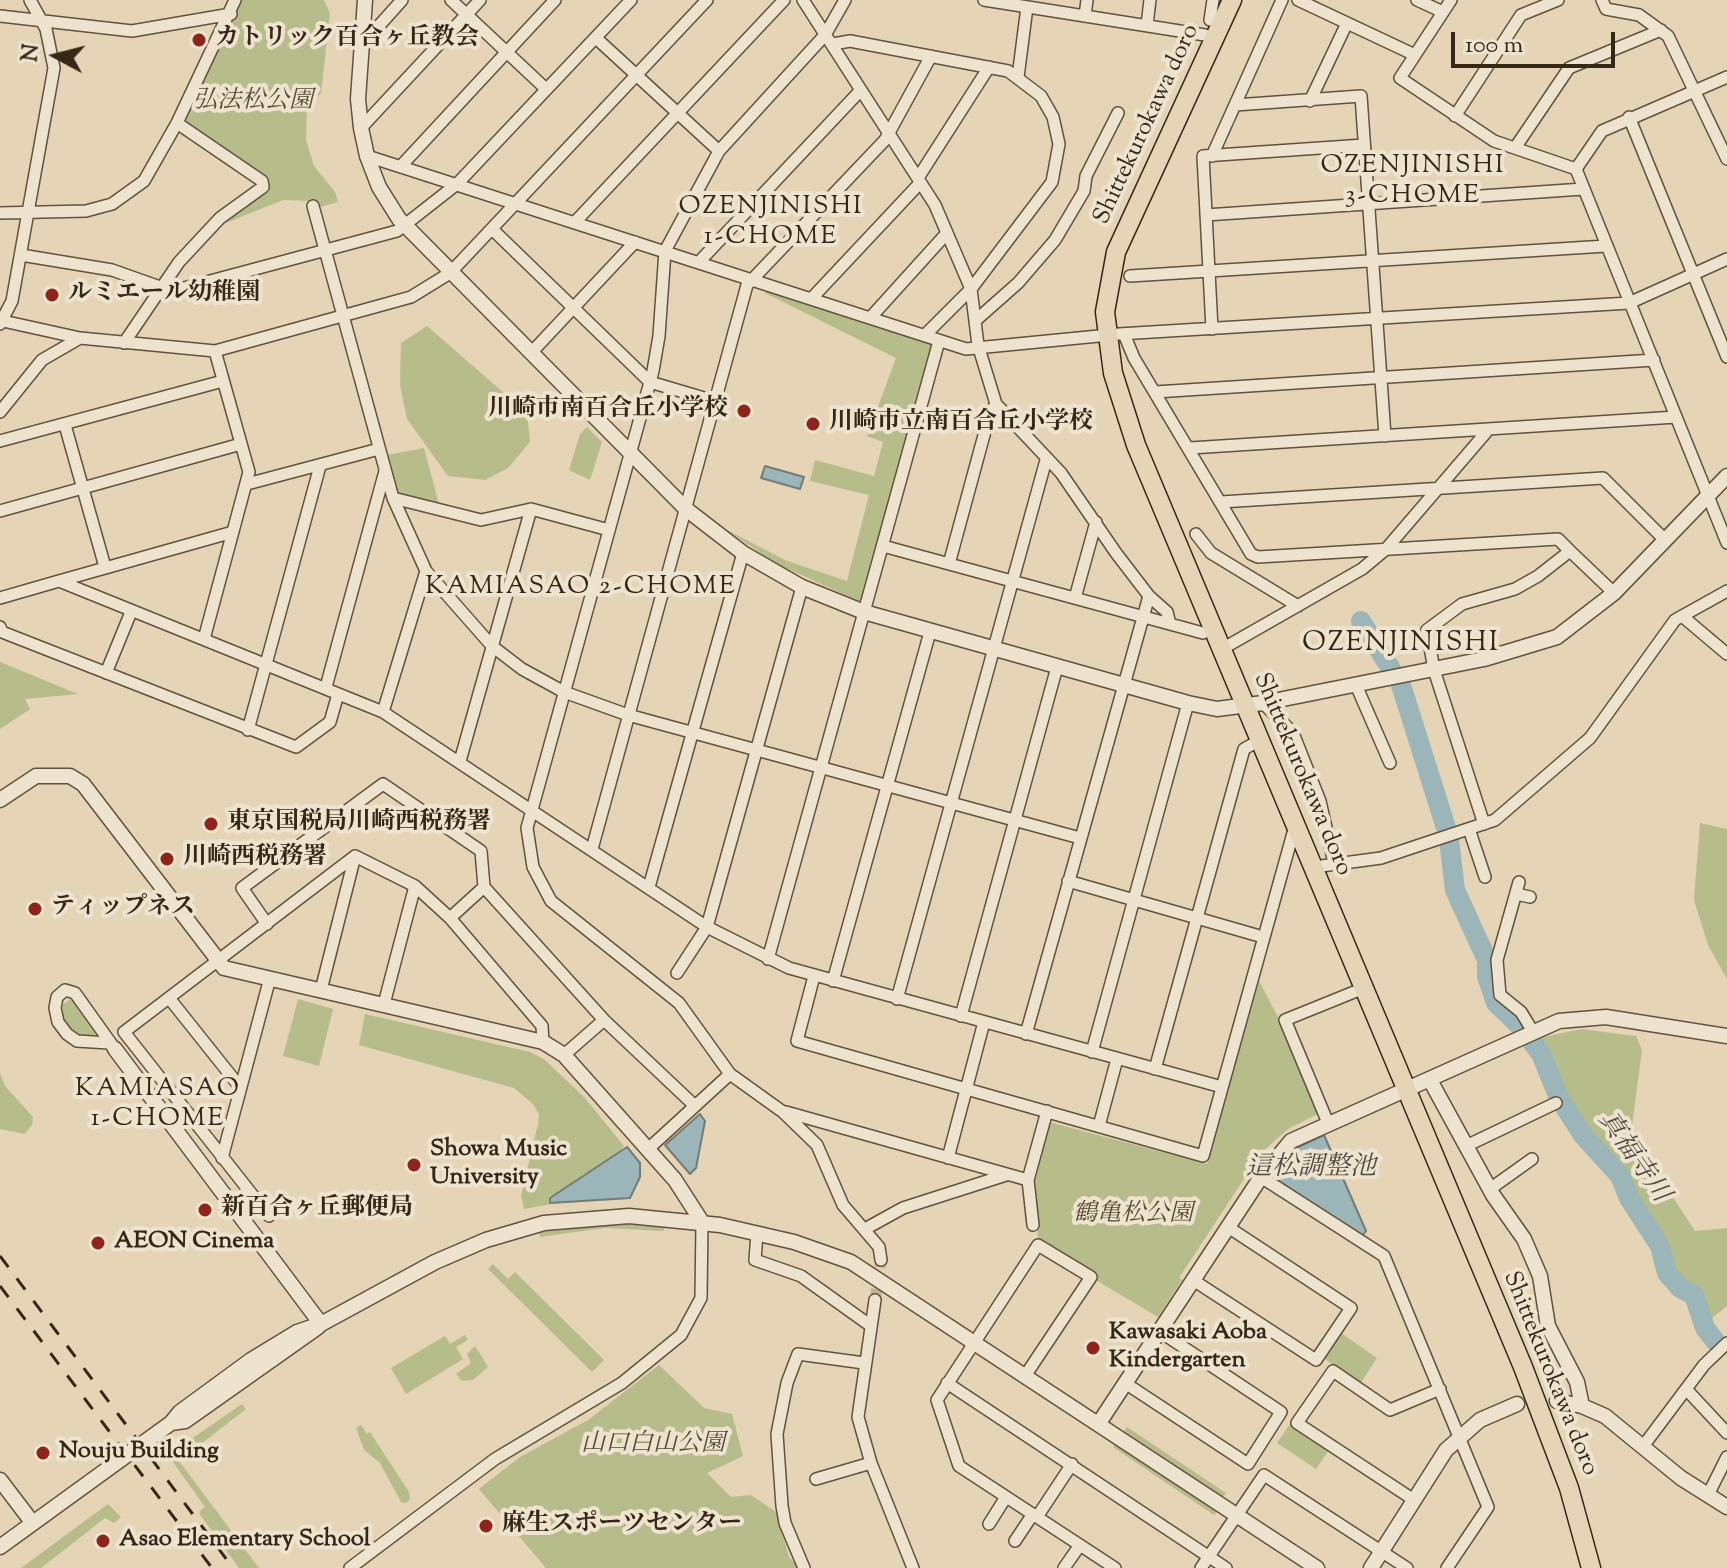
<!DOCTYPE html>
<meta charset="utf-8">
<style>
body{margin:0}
#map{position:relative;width:1727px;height:1568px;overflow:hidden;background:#e5d4b5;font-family:"Sorts Mill Goudy",serif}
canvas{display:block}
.north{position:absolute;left:16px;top:16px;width:80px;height:80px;-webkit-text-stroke:6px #eee3cf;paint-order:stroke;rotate:277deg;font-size:22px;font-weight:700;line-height:32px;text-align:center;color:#372717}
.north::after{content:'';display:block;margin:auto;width:28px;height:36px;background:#372717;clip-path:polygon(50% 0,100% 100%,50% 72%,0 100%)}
.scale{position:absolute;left:1451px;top:32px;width:164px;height:36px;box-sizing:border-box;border:4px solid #372717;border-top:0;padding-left:10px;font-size:24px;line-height:28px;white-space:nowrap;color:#372717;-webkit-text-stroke:6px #eee3cf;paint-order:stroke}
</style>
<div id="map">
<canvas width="1727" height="1568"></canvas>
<div class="north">N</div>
<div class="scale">100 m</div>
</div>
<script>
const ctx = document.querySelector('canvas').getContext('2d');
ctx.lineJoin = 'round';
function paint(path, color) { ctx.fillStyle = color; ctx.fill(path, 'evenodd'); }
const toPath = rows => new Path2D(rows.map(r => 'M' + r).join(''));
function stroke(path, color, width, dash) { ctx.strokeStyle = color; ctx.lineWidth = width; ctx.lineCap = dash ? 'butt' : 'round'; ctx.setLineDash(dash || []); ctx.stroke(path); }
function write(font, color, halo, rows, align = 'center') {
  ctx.font = font + ' "Sorts Mill Goudy","Noto Serif JP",serif'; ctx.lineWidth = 8; ctx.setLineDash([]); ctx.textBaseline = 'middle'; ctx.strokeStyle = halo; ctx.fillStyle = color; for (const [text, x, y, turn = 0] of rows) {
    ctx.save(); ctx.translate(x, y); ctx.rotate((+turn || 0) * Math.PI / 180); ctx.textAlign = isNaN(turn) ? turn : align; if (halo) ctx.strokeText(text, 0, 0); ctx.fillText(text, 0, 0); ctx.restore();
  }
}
paint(toPath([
 [241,0,324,0,330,13,321,93,307,109,306,140,314,166,335,192,338,202,316,208,312,201,283,200,221,225,269,188,269,180,186,124,185,118],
 [767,289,930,343,932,350,863,600,859,601,777,564,725,529,787,561,847,581,869,495,810,481,815,460,874,476,883,442,867,436,896,358,765,293],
 [427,326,527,413,530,442,508,468,485,480,448,476,407,419,400,385,401,343],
 [587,427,602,442,590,480,569,470,580,434],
 [424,448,440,508,398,495,387,455],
 [0,662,78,694,25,699,30,709,0,729],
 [1700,823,1727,829,1727,979,1708,945,1694,900],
 [1259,981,1279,1019,1318,1114,1288,1129,1261,1153,1179,1278,1182,1280,1158,1317,1094,1279,1096,1275,1038,1238,1034,1179,1049,1122,1207,1164],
 [73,998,98,1034,75,1037,61,1019,63,1004],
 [298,999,333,1009,319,1066,283,1056],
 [365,1014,530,1052,545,1060,584,1097,624,1146,619,1152,636,1173,553,1200,549,1194,551,1204,524,1209,521,1196,538,1124,539,1114,533,1104,514,1088,359,1045],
 [1581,1029,1636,1036,1642,1050,1631,1133,1695,1231,1727,1228,1727,1306,1707,1322,1695,1300,1673,1274,1620,1172,1584,1132,1562,1096,1537,1044,1539,1038],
 [0,1073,5,1086,33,1117,32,1125,25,1134,0,1129],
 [614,1223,664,1227,664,1231,604,1228,540,1237,539,1231],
 [493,1264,508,1279,515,1272,604,1360,592,1372,488,1269],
 [1341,1333,1377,1358,1360,1384,1322,1357],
 [465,1335,468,1340,456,1347,463,1359,406,1394,391,1368,445,1336,450,1344],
 [475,1346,488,1367,473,1380,462,1381,456,1374,471,1363,467,1354],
 [659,1365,704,1408,732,1414,743,1456,707,1473,731,1497,751,1495,776,1512,789,1557,800,1568,546,1568,479,1489,520,1457,588,1420],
 [242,1404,246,1409,179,1461,259,1568,239,1568,201,1516,199,1512,205,1507,168,1455],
 [1290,1424,1329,1450,1316,1469,1277,1443],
 [361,1425,367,1434,370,1432,409,1492,410,1499,406,1503,401,1502,380,1463,364,1450,356,1428],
 [1127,1427,1226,1493,1223,1497,1124,1431],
 [1115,1443,1217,1511,1214,1515,1113,1447],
 [108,1504,121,1517,114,1523,105,1518,41,1568,21,1568]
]), '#b7bc8b');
const water = toPath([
 [765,466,804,477,800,489,761,478,765,466],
 [700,1114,705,1121,696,1168,690,1174,665,1145,700,1114],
 [1324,1135,1366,1231,1362,1236,1274,1178,1273,1174,1296,1148,1324,1135],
 [627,1147,640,1163,640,1177,630,1198,550,1203,550,1198,627,1147]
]);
paint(water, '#9bb5b9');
stroke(water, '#737c78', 2);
stroke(toPath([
 [1361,621,1391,669],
 [1401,685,1447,831],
 [1449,840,1455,890,1487,960,1487,976,1496,1003,1519,1025],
 [1533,1043,1541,1054,1559,1098,1583,1135,1620,1176,1629,1198,1660,1246,1667,1273,1680,1288,1694,1295,1705,1328,1715,1341]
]), '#9bb5b9', 20);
stroke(toPath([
 [875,1300,881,1260]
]), '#c2b195', 11, [11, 5.5]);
const minor = toPath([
 [451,0,546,89],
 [803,0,935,205,971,289,978,345,996,404,1061,473,1116,553,1149,596,1167,612,1170,624],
 [845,0,825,35,719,151,665,251,659,336,653,371,527,828,533,867,551,901,679,1003,730,1074,783,1112,817,1145,843,1205,879,1247,881,1260],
 [984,0,1205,35],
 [1298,0,1415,55],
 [1417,0,1443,12],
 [1451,0,1400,78,1494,141,1576,169,1727,543],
 [1602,0,1606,9,1639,15,1668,36,1727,159],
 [0,16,132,31,231,14],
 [1085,16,1087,0],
 [1210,20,1213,0],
 [1147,25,1150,0],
 [596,38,719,151],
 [833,44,850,41,1008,71,1041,96,1053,117,1059,144,1052,182,971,289,925,335],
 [360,47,402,0],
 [1018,77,1027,7],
 [1310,101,1347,23],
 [1235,105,1361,96,1385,436],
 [1455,116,1521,15,1558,0],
 [1629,117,1727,357],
 [361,128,480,0],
 [1515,148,1569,68,1661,30],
 [367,156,966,349,1119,334,1629,303,1727,259],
 [1212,156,1282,0],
 [401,166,555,0],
 [1576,169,1602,131,1727,77],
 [918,178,989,67],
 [313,206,393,498,426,571,492,646,522,669,564,692,628,715,1080,838],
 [0,213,86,211,112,204,144,181,177,123,235,0],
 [1206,215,1583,189],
 [576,221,784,0],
 [492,229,650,382,714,401],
 [21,255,112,270,160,287,184,288,397,231,457,184,631,0],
 [699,262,860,91],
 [1130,276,1606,246],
 [812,298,920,183],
 [871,317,947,233],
 [3,321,80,338,215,351,411,297,450,273,707,0],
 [975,321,1018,283,1055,240,1084,191,1086,176,1118,113],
 [0,324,12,301,54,68,46,29,30,0],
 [1212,329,1203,156,1364,145],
 [1124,334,1134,358,1251,554,1258,557,1558,539,1570,551,1538,576,1515,589,1462,604,1427,630,1434,670,1484,824],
 [124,343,179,262,220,218,263,187,262,181,177,123],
 [531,353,635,242],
 [1155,392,1654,360],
 [0,412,42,360,80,338],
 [65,425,105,567],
 [0,441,223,381],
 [1190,448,1676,417],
 [247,484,379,449],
 [393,498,481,520,531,509,609,530],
 [1221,502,1603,478,1665,540],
 [0,511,241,444],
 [1196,534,1211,553,1298,606],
 [883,546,1203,633],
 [1570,551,1614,593],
 [949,564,990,413,996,404],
 [59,581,233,532],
 [0,598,59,581,383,712,707,927,789,968,1222,1087],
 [1075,598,1096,522],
 [1682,616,1727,654],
 [0,627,2,632,296,747,330,722,338,694],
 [204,639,249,472,215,351],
 [1222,649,1362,569,1386,549,1489,429],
 [106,673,131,612],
 [1356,685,1390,763],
 [326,687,385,471],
 [1263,703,1293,733,1320,801,1334,863],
 [383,712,426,571],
 [248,730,320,466],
 [460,761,531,509],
 [1469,829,1485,877],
 [592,849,747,285,885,140,931,56],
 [1314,867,1381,858,1495,820,1590,738,1675,620,1727,591],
 [1068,881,1263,937],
 [1519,882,1497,960,1500,995,1521,1012,1532,1030],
 [649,887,743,553],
 [1516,894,1530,897],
 [450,918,484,887],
 [267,924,242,888,383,784,481,851,484,887,604,1020,695,1106],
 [768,959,939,341],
 [677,973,707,927,802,587],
 [814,976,797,1041,1203,1156,1295,826],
 [833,981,930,632],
 [65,990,75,993,115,1049,109,1043,77,1041,67,1034,58,1022,55,1008,57,997,65,990],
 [321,990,355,856],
 [169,998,240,1087],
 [897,999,1046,460],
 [384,1004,415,886],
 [961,1016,1057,667],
 [1026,1034,1149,596],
 [1092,1052,1188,703],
 [564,1055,604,1020],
 [1155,1069,1244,749,1260,740],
 [786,1112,1028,1180],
 [1328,1123,1285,1020,1364,988],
 [1099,1126,1117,1059],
 [1466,1146,1556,1103],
 [647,1150,730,1074],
 [222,1158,270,978],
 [948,1158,984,1022],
 [1261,1177,1384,1256,1488,1507,1447,1568],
 [1490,1189,1532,1159],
 [269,1216,124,1032,355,856,415,886,450,918,542,1026,543,1042],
 [1033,1225,1028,1180,1047,1111],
 [865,1229,903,1208,1006,1175],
 [757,1233,755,1260,801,1276,871,1326],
 [1193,1280,1316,1360,1351,1308,1228,1227],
 [875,1300,858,1417,871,1463,913,1568],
 [1025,1376,1091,1277,1038,1245,937,1400,959,1466,1115,1568],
 [947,1383,1226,1568],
 [1125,1383,1248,1464,1281,1412,1159,1331],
 [1686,1389,1727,1433],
 [1644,1445,1704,1365,1727,1343],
 [816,1479,871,1463],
 [1708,1495,1727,1457],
 [1414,1500,1297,1423,1333,1371,1390,1410,1440,1389],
 [1037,1517,1072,1464],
 [989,1524,1006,1497],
 [1015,1541,1033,1514],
 [350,1568,495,1459,622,1383,681,1335,701,1298,702,1222],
 [804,1568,785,1523,782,1506,777,1434,787,1383,798,1354,864,1363],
 [1064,1568,1080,1545],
 [1201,1568,1264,1475,1407,1568]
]);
const tertiary = toPath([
 [365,0,358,99,361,128,367,156,379,187,399,219,686,509,743,553,802,587,864,612,1188,703,1217,709,1263,703,1484,659,1557,637,1614,593,1727,476],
 [0,800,36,776,70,776,83,784,224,968,543,1042,564,1055,675,1180,702,1222],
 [115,1049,321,1324],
 [1430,1080,1493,1195,1524,1239,1540,1276,1548,1326,1577,1382,1582,1406],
 [1557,1401,1582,1406,1605,1416,1681,1478,1727,1507],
 [171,1423,185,1421,318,1327],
 [1099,1423,1261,1177,1291,1141,1559,1021,1606,1017,1727,1036],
 [0,1480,32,1522],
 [0,1547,171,1423,180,1412,251,1360,297,1332,321,1324,435,1262,486,1240,544,1223,629,1216,720,1225,794,1242,851,1262,1317,1568],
 [1371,1568,1446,1450,1480,1420,1517,1404]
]);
const primary = toPath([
 [1232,0,1116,252,1105,312,1113,373,1136,445,1523,1367,1569,1488,1591,1568]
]);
stroke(minor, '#62523e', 14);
stroke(tertiary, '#62523e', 17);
stroke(primary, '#372717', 21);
stroke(minor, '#eee3cf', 11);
stroke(tertiary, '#eee3cf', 14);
stroke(primary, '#e5d4b5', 18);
stroke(toPath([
 [0,1256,233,1568],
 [0,1286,212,1568]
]), '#372717', 3, [14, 14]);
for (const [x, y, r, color] of [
 [199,40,8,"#8f2418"],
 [52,295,8,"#8f2418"],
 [744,411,8,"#8f2418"],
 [813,424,8,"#8f2418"],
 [211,824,8,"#8f2418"],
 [167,859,8,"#8f2418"],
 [35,909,8,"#8f2418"],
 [414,1165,8,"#8f2418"],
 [205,1210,8,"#8f2418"],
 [98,1243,8,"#8f2418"],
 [1093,1348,8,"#8f2418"],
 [43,1453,8,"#8f2418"],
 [486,1526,8,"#8f2418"],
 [103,1541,8,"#8f2418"]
]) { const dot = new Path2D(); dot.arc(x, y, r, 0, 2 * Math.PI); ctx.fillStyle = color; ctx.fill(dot); stroke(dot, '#eee3cf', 3); }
write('bold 24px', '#372717', '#eee3cf', [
 ["カトリック百合ヶ丘教会",215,40],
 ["ルミエール幼稚園",68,295],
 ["川崎市南百合丘小学校",728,411,"right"],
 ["川崎市立南百合丘小学校",829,424],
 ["東京国税局川崎西税務署",227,824],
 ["川崎西税務署",183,859],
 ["ティップネス",51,909],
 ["Showa Music",430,1151],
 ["University",430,1179],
 ["新百合ヶ丘郵便局",221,1210],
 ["AEON Cinema",114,1243],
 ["Kawasaki Aoba",1109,1334],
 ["Kindergarten",1109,1362],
 ["Nouju Building",59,1453],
 ["麻生スポーツセンター",502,1526],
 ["Asao Elementary School",119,1541]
], 'left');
write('italic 24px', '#574c34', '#eee3cf', [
 ["弘法松公園",253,103],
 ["鶴亀松公園",1133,1216],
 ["山口白山公園",653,1446]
]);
write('24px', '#372717', '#eee3cf', [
 ["Shittekurokawa doro",1148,125,-65],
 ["Shittekurokawa doro",1301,775,67],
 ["Shittekurokawa doro",1549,1374,68]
]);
ctx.letterSpacing = '2px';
write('26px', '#372717', '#eee3cf', [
 ["OZENJINISHI",1413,168],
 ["3-CHOME",1413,198],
 ["OZENJINISHI",771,209],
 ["1-CHOME",771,239],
 ["KAMIASAO 2-CHOME",581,589],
 ["KAMIASAO",158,1091],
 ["1-CHOME",158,1121]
]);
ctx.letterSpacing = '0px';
write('italic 26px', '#504a40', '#eee3cf', [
 ["真福寺川",1632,1158,55],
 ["這松調整池",1311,1170]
]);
ctx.letterSpacing = '2px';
write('28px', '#372717', '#eee3cf', [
 ["OZENJINISHI",1401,645]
]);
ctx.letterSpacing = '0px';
</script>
